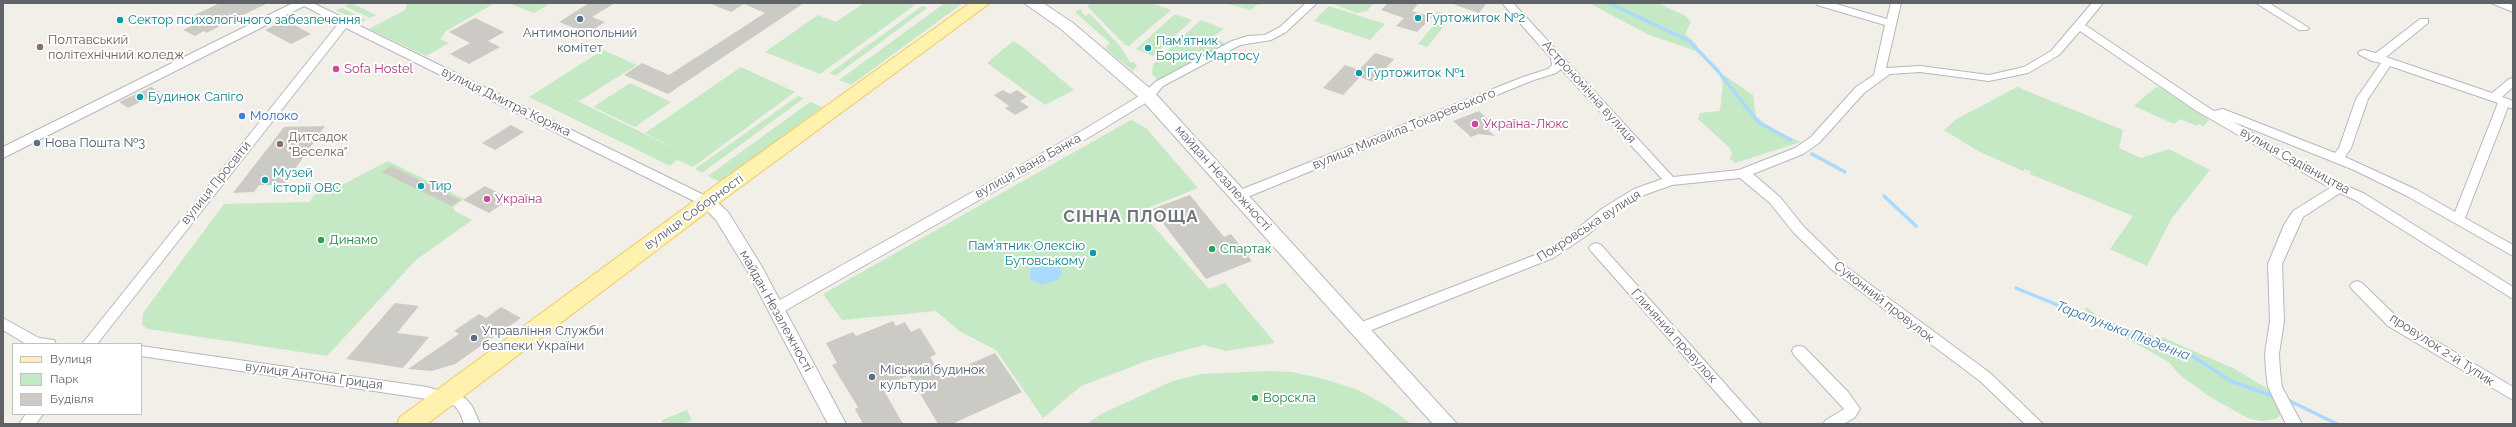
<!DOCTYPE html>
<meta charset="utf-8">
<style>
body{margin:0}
#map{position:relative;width:2516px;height:427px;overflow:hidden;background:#f1efe8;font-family:Raleway,sans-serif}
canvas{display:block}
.frame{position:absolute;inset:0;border:4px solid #5f6368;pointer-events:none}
.legend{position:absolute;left:12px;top:343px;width:130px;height:72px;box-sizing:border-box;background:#fff;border:1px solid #bfc1c3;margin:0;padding:5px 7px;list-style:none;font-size:12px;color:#5f6368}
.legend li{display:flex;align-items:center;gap:8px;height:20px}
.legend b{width:20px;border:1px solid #bfc1c3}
</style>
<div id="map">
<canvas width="2516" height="427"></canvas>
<div class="frame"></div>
<ul class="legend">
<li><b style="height:5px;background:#fff2af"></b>Вулиця</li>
<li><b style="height:11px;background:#c5e8c5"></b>Парк</li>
<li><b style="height:11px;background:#cccac5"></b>Будівля</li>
</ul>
</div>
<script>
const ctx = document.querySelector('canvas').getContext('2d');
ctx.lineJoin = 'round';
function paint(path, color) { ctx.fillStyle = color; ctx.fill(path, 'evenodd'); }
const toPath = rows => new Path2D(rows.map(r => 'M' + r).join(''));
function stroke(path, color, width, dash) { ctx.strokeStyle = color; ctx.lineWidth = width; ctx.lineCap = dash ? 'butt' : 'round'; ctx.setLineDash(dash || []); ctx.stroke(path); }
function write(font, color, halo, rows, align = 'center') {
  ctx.font = font + ' Raleway,sans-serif'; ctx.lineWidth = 4; ctx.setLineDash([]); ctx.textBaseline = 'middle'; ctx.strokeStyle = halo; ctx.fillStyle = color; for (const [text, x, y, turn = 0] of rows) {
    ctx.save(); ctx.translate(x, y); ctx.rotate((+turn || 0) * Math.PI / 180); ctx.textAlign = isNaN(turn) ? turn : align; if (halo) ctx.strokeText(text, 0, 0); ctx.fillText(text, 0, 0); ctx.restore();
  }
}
paint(toPath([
 [351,3,376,15,370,18,345,6],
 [404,3,501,3,493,4,446,31,440,39,449,43,426,56,369,29,405,10,407,5],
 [508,3,551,3,534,13],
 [864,3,909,3,915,5,820,74,765,52,818,15,836,22],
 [945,3,963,3,851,85,839,80],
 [1092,3,1151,3,1171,10,1129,46,1125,45,1087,6],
 [1260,3,1264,4,1257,5,1251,10,1228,4],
 [1330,3,1374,3,1367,11,1357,13],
 [1589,3,1658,3,1686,16,1691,22,1685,34,1696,44,1699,52,1647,34],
 [922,6,927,8,835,76,830,73],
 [1329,6,1385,24,1370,40,1314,21],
 [342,8,366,20,360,23,336,10],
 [1080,9,1085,16,1090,14,1120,46,1130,62,1134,62,1137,66,1133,71,1105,48,1110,43,1075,12],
 [1437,11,1446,14,1445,25,1427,47,1418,44,1432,27,1439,22,1432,18],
 [1175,14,1192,20,1153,56,1136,49],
 [1201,20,1224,29,1214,36,1225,44,1158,81,1152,74,1153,64],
 [1013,41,1023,47,1074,90,1045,105,987,63],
 [603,50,637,65,579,101,563,94,686,154,645,133,741,67,795,92,693,167,677,160,670,166,529,97],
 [1719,72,1753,95,1756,116,1771,129,1801,142,1735,163,1730,159,1732,154,1729,147,1698,119,1700,113,1720,111,1723,85],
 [630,83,671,102,635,127,593,107],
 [2017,87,2123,130,2119,148,2141,158,2169,149,2210,170,2172,218,2147,266,2110,249,2133,216,2030,174,2031,172,2025,169,2023,171,1978,151,1944,130,1955,120],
 [2156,87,2159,87,2209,120,2203,126,2198,124,2196,126,2181,119,2174,124,2134,106],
 [798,96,804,98,702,173,695,169],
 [810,102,822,107,721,182,708,176],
 [1131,120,1146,128,1198,188,1148,208,1147,219,1209,289,1225,283,1275,343,1226,351,1204,345,1149,360,1081,386,1043,418,996,350,959,331,936,311,842,320,823,294],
 [388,161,464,199,453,207,455,211,472,220,416,260,327,356,148,329,142,325,143,313,224,204,310,202,315,194,334,185,344,184],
 [2086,307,2098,316,2133,331,2164,338,2235,369,2271,391,2282,414,2275,419,2263,421,2250,419,2235,411,2207,395,2180,375,2169,362,2085,315],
 [1268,371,1292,372,1324,379,1358,390,1387,406,1411,424,1087,424,1101,414,1173,381,1202,374],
 [687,410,692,420,682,424,663,424,662,420]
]), '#c5e8c5');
paint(toPath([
 [1042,261,1052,262,1060,266,1062,273,1057,280,1042,285,1030,279,1030,269]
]), '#aadaff');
stroke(toPath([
 [1609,3,1689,41,1718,71,1758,122,1791,140],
 [1812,154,1845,172],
 [1884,196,1916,226],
 [2016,288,2150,343,2189,354,2231,381,2273,396],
 [2288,400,2337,424]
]), '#aadaff', 3.5);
paint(toPath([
 [220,3,268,3,206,33,204,31,195,36,183,30,193,25,184,20],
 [589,3,615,3,592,17,605,22,588,33,559,22],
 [709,3,804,3,668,94,624,75,642,63,669,75,765,13,744,4,731,12],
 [1388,3,1419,3,1412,11,1432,17,1417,32,1396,26,1404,18,1381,10],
 [1455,3,1487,3,1479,13,1455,5],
 [475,18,504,32,488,41,500,47,469,64,450,54,470,43,449,32],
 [285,20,311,34,291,44,265,30],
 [1375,53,1394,59,1373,82,1360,77,1343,95,1323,88,1345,65,1359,70],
 [151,87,160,92,128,108,119,102],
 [1003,90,1010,94,1017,90,1027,97,1020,101,1029,107,1015,115,1005,108,1009,106,994,95],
 [1479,111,1497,127,1488,130,1495,136,1479,134,1471,137,1453,121],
 [511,125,524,132,495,150,482,143],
 [325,126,284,185,259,185,254,192,233,193,284,127],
 [391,166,460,200,452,206,382,172],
 [485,186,510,199,489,213,463,200],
 [1190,195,1224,237,1231,234,1252,261,1206,279,1152,209],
 [395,303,419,306,397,333,429,337,403,368,346,359],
 [501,307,521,318,455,364,432,371,408,369,459,334,454,331,479,314,486,318],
 [893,321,896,326,905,322,911,332,920,328,936,354,930,357,942,376,995,353,1022,392,952,424,938,424,909,375,882,387,903,424,863,424,855,409,858,407,832,365,837,363,826,343,853,332,856,336]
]), '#cccac5');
const minor = toPath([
 [299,3,313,3,712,199,713,202,707,206,702,205,346,28,97,344,82,344,338,24,299,3],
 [1306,3,1317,3,1286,32,1271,40,1240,45,1163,86,1152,99,1093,135,781,313,771,313,769,309,771,305,1085,129,1144,93,1155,82,1232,41,1248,36,1265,35,1280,27,1306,3],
 [1502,3,1513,3,1673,177,1739,170,1795,148,1811,137,1856,87,1874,75,1885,25,1817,5,1816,3,1833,3,1887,19,1891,3,1901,3,1886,68,1920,66,1989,75,2024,67,2051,51,2092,3,2103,3,2085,25,2203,104,2214,111,2223,109,2335,153,2339,148,2356,99,2381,63,2372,61,2360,55,2358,53,2360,51,2364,50,2376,53,2420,19,2428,19,2428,23,2386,57,2492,93,2509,79,2513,78,2513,87,2502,97,2513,101,2513,109,2508,107,2465,218,2513,245,2513,256,2407,196,2354,170,2234,122,2332,179,2365,194,2513,287,2513,299,2355,200,2340,193,2303,217,2282,264,2284,321,2279,354,2280,371,2282,387,2302,424,2286,424,2268,387,2266,371,2265,354,2270,321,2268,264,2284,225,2293,211,2330,188,2195,110,2080,31,2059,55,2028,73,1989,81,1920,72,1890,74,1864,93,1819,143,1803,154,1753,174,1780,197,1804,227,1841,263,1990,373,2043,424,2025,424,1980,381,1831,269,1794,233,1770,203,1740,178,1672,185,1644,195,1613,214,1586,236,1553,258,1364,333,1354,333,1352,329,1354,325,1543,252,1576,230,1603,208,1634,189,1662,179,1561,69,1556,73,1531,81,1245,198,1235,198,1234,195,1235,192,1523,77,1548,69,1552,65,1551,58,1502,3],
 [2390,66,2498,103,2455,212,2417,190,2345,157,2351,148,2368,99,2390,66],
 [2256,3,2269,3,2309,28,2307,30,2299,30,2256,3],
 [2491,3,2506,3,2513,5,2513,12,2491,3],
 [1596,243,1601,245,1761,424,1744,424,1591,251,1589,248,1591,245,1596,243],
 [2357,281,2362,283,2398,318,2513,387,2513,400,2388,326,2352,289,2350,286,2352,283,2357,281],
 [3,318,39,338,54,340,56,344,26,344,3,330,3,318],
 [141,346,427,387,465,398,472,406,480,424,464,424,460,413,455,406,427,399,141,356,141,346],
 [1799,346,1804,347,1848,392,1860,409,1855,417,1844,424,1823,424,1826,420,1844,409,1794,355,1792,351,1794,347,1799,346],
 [26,414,43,414,36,424,19,424,26,414]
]);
const tertiary = toPath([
 [293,3,310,3,3,158,3,147,293,3],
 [707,197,713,198,728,212,762,267,846,424,828,424,748,272,716,220,699,202,701,198,707,197]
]);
const secondary = toPath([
 [1024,3,1043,3,1073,23,1154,92,1457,424,1433,424,1142,100,1061,29,1024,3]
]);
const primary = toPath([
 [970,3,990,3,731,194,427,424,397,424,400,417,717,184,970,3]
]);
stroke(minor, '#b5b8bc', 2);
stroke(tertiary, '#b5b8bc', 2);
stroke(secondary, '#b6babf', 2);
stroke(primary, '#f2c960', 2);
paint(minor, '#fff');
paint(tertiary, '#fff');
paint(secondary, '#fff');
paint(primary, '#fff2af');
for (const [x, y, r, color] of [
 [1418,18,4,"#0f9aa8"],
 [580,19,4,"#5c6f8a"],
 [120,20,4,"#0f9aa8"],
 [40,47,4,"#8d6e63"],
 [1148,48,4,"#0f9aa8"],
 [336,69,4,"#d1479c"],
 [1359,73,4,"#0f9aa8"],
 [140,97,4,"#0f9aa8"],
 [242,116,4,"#3f7fe0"],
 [1475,124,4,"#d1479c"],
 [37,143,4,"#5c6f8a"],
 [280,144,4,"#8d6e63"],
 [265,180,4,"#0f9aa8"],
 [421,186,4,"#0f9aa8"],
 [487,199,4,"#d1479c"],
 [321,240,4,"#2e9e5b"],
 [1212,249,4,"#2e9e5b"],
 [1093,253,4,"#0f9aa8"],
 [474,338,4,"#5c6f8a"],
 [872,377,4,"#5c6f8a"],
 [1255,398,4,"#2e9e5b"]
]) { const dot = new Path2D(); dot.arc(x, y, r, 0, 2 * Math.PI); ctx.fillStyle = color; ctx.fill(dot); stroke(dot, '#fff', 1.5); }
write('13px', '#0d838f', '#fff', [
 ["Гуртожиток №2",1426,18],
 ["Сектор психологічного забезпечення",128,20],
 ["Пам’ятник",1156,41],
 ["Борису Мартосу",1156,56],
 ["Гуртожиток №1",1367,73],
 ["Будинок Сапіго",148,97],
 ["Музей",273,173],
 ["історії ОВС",273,188],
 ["Тир",429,186],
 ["Пам’ятник Олексію",1085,246,"right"],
 ["Бутовському",1085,261,"right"]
], 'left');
write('13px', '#4e5e75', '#fff', [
 ["Антимонопольний",580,33,"center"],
 ["комітет",580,48,"center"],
 ["Нова Пошта №3",45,143],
 ["Управління Служби",482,331],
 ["безпеки України",482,346],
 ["Міський будинок",880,370],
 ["культури",880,385]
], 'left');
write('13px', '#785e54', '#fff', [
 ["Полтавський",48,40],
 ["політехнічний коледж",48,55],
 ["Дитсадок",288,137],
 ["\"Веселка\"",288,152]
], 'left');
write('13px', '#b23c85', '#fff', [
 ["Sofa Hostel",344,69],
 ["Україна-Люкс",1483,124],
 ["Україна",495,199]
], 'left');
write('13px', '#5f6368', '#fff', [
 ["Астрономічна вулиця",1589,92,48],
 ["вулиця Дмитра Коряка",506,102,26],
 ["вулиця Михайла Токаревського",1404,129,-22],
 ["вулиця Садівництва",2295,161,29],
 ["вулиця Івана Банка",1028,166,-29],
 ["майдан Незалежності",1223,178,48],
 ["вулиця Просвіти",216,183,-51],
 ["вулиця Соборності",694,212,-36],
 ["Покровська вулиця",1589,226,-33],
 ["Суконний провулок",1884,302,38],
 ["майдан Незалежності",776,311,61],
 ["Глиняний провулок",1674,336,48],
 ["провулок 2-й Тупик",2442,350,33],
 ["вулиця Антона Грицая",314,376,8]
]);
write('13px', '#366cbe', '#fff', [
 ["Молоко",250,116]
], 'left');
write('13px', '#27864d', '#fff', [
 ["Динамо",329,240],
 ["Спартак",1220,249],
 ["Ворскла",1263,398]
], 'left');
write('italic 14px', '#4174aa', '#fff', [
 ["Тарапунька Південна",2123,331,21]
]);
ctx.letterSpacing = '1px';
write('bold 17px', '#70757a', '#fff', [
 ["СІННА ПЛОЩА",1131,217]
]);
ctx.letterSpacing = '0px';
</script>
